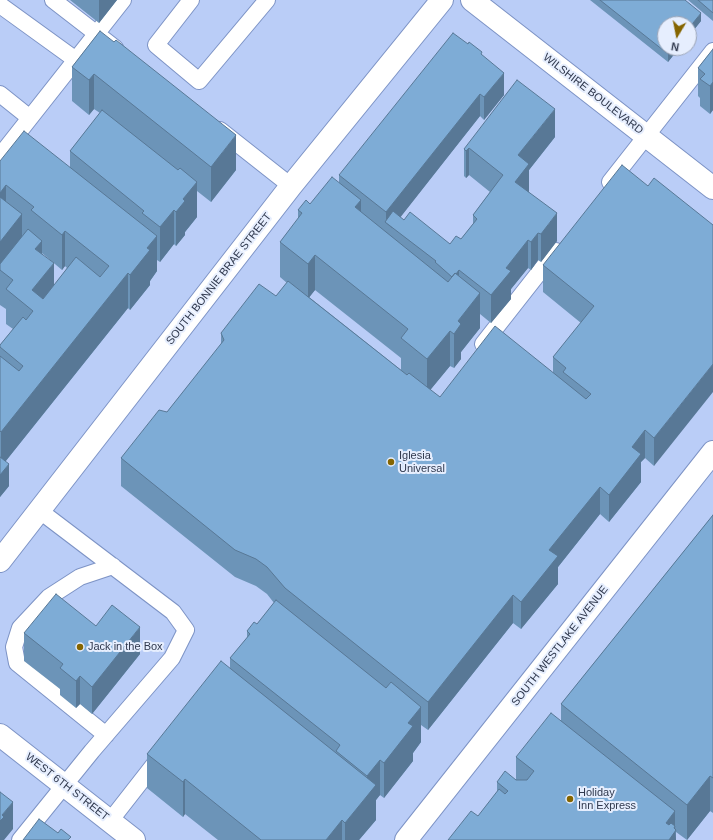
<!DOCTYPE html>
<style>
body{margin:0}
#map{position:relative;width:713px;height:840px;overflow:hidden;background:#bacdf7;font-family:Helvetica,sans-serif}
canvas{display:block}
.north{position:absolute;left:657px;top:16px;width:40px;height:40px;box-sizing:border-box;background:#e6eefe;border:1px solid #9da6b8;border-radius:50%;rotate:190deg;font-size:11px;font-weight:700;line-height:16px;text-align:center;color:#30394e}
.north::after{content:'';display:block;margin:auto;width:14px;height:18px;background:#856500;clip-path:polygon(50% 0,100% 100%,50% 72%,0 100%)}
</style>
<div id="map">
<canvas width="713" height="840"></canvas>
<div class="north">N</div>
</div>
<script>
const ctx = document.querySelector('canvas').getContext('2d');
ctx.lineJoin = 'round';
const toPath = rows => new Path2D(rows.map(r => 'M' + r).join(''));
function stroke(path, color, width, dash) { ctx.strokeStyle = color; ctx.lineWidth = width; ctx.lineCap = dash ? 'butt' : 'round'; ctx.setLineDash(dash || []); ctx.stroke(path); }
function paint(path, color) { ctx.fillStyle = color; ctx.fill(path, 'evenodd'); }
function write(font, color, halo, rows, align = 'center') {
  ctx.font = font + ' Helvetica,sans-serif'; ctx.lineWidth = 4; ctx.setLineDash([]); ctx.textBaseline = 'middle'; ctx.strokeStyle = halo; ctx.fillStyle = color; for (const [text, x, y, turn = 0] of rows) {
    ctx.save(); ctx.translate(x, y); ctx.rotate((+turn || 0) * Math.PI / 180); ctx.textAlign = isNaN(turn) ? turn : align; if (halo) ctx.strokeText(text, 0, 0); ctx.fillText(text, 0, 0); ctx.restore();
  }
}
const service = toPath([
 [53,0,115,48],
 [191,0,156,45,199,81,267,0],
 [0,5,76,60],
 [0,94,30,118],
 [220,130,291,186],
 [0,156,123,0],
 [610,182,713,51],
 [483,344,556,251],
 [106,735,17,663,14,647,20,628,49,597,80,577,113,566],
 [110,821,160,757],
 [20,840,92,751,172,658,186,630,173,612,40,511]
]);
const minor = toPath([
 [406,840,713,452]
]);
const tertiary = toPath([
 [0,561,291,186,442,0]
]);
const secondary = toPath([
 [0,735,134,840]
]);
const primary = toPath([
 [472,0,713,188]
]);
stroke(service, '#7d93c5', 18);
stroke(minor, '#7d93c5', 24);
stroke(tertiary, '#7d93c5', 24);
stroke(secondary, '#7d93c5', 24);
stroke(primary, '#7d93c5', 24);
stroke(service, '#fff', 16);
stroke(minor, '#fff', 22);
stroke(tertiary, '#fff', 22);
stroke(secondary, '#fff', 22);
stroke(primary, '#fff', 22);
paint(toPath([
 [70,0,117,0,99,23],
 [590,0,685,0,701,21,668,62],
 [688,0,713,0,713,21],
 [100,31,236,170,211,202,197,191,197,217,185,232,185,235,176,246,174,244,160,262,157,260,157,271,150,281,150,285,130,310,128,308,5,462,9,486,0,497,0,345,13,329,6,324,6,309,0,305,0,161,70,167,70,151,100,113,94,109,89,115,72,101,72,67],
 [42,253,62,270,65,266,67,268,54,286],
 [713,49,713,110,710,114,700,106,700,98,698,96,698,68],
 [482,56,504,95,484,120,480,116,400,217,404,220,450,244,461,239,473,224,473,215,490,192,469,175,466,178,464,176,464,149,555,137,529,170,529,192,557,241,541,262,538,260,531,270,528,268,511,289,511,299,491,323,480,314,480,328,461,352,461,359,454,368,450,366,430,390,440,397,553,372,553,357,581,323,543,292,543,265,648,186,713,225,654,466,645,458,641,462,641,482,609,522,600,514,558,567,558,584,521,629,513,623,428,730,421,725,421,742,413,753,413,761,384,798,380,795,376,800,376,820,359,840,218,840,185,814,183,817,147,788,147,754,230,668,230,658,247,638,247,631,257,624,274,603,267,594,256,586,235,577,121,486,121,458,167,412,221,345,221,333,276,296,287,283,280,277,280,242,298,219,298,210,310,204,339,183,339,175],
 [315,290,401,358,401,370,309,297],
 [713,515,713,813,710,811,687,840,676,832,676,840,478,816,497,792,497,782,516,779,516,757,561,720,561,704],
 [96,626,140,654,92,714,80,704,76,708,60,695,60,689,24,661,24,633]
]), '#6c94b8');
paint(toPath([
 [99,0,117,0,99,23],
 [701,13,701,21,689,36,689,28],
 [673,48,679,48,668,62,668,54],
 [504,73,504,95,484,120,484,97],
 [94,74,94,109,89,115,89,80],
 [713,82,713,110,710,114,710,86],
 [480,94,480,116,392,228,386,223,386,212],
 [555,109,555,137,529,170,529,192,515,209,515,182,518,155],
 [236,135,236,170,211,202,211,167],
 [469,148,469,175,466,178,466,151],
 [197,182,197,217,185,232,185,235,176,246,176,212,183,199],
 [6,185,6,220,0,228,0,193],
 [361,200,361,235,355,207],
 [174,210,174,244,160,262,160,227],
 [557,213,557,241,541,262,541,234],
 [22,214,22,249,0,270,0,242],
 [65,231,65,266,62,270,62,235],
 [538,233,538,260,531,270,531,242],
 [157,236,157,271,150,281,150,285,130,310,130,275,147,248],
 [528,240,528,268,511,289,511,299,491,323,491,295,506,268],
 [42,241,42,275,35,249],
 [315,255,315,290,308,299,308,264],
 [54,263,54,298,33,324,32,290],
 [459,270,459,298,453,277],
 [128,273,128,308,1,467,1,432],
 [480,293,480,328,461,352,461,359,454,368,454,334,458,321],
 [450,331,450,366,427,394,427,359],
 [713,364,713,392,654,466,654,438],
 [645,430,645,458,641,462,641,482,609,522,609,495,632,447],
 [9,464,9,486,0,497,0,475],
 [600,487,600,514,558,567,558,584,521,629,521,602,549,550],
 [513,595,513,623,428,730,428,702],
 [140,627,140,654,92,714,92,687],
 [80,676,80,704,76,708,76,681],
 [421,707,421,742,413,753,413,761,384,798,384,763,408,723],
 [380,760,380,795,376,800,376,820,359,840,345,840,345,823,367,796,367,776],
 [710,776,710,811,687,840,687,805],
 [185,779,185,814,183,817,183,782],
 [13,802,13,829,4,840,0,840,0,821,2,815],
 [675,811,675,827,675,826,676,840,666,840,666,823],
 [342,820,342,840,326,840]
]), '#587896');
const building = toPath([
 [600,0,685,0,701,13,689,28,689,24,665,24,665,48,673,48,668,54,600,0],
 [698,0,713,0,713,13,698,0],
 [100,31,114,42,116,40,236,135,211,167,94,74,89,80,72,67,100,31],
 [453,33,468,44,469,42,482,52,481,54,504,73,484,97,480,94,386,212,339,175,453,33],
 [713,49,713,82,710,86,700,79,705,74,698,68,713,49],
 [517,80,555,109,518,155,529,164,515,182,557,213,541,234,538,233,531,242,528,240,506,268,511,271,491,295,459,270,456,274,455,273,452,277,435,262,436,261,385,222,393,211,404,220,410,212,450,244,456,236,461,239,477,219,473,215,503,175,469,148,466,151,464,149,517,80],
 [102,110,178,170,180,168,197,182,183,199,185,201,176,212,174,210,160,227,142,213,144,211,70,151,102,110],
 [24,131,157,236,147,248,150,250,130,275,128,273,1,432,0,431,0,356,19,371,23,366,0,347,0,345,23,317,26,320,33,311,6,289,13,280,0,270,0,264,28,229,42,241,35,249,54,263,32,290,43,299,76,257,100,277,109,266,65,231,62,235,31,210,34,207,6,185,0,193,0,161,24,131],
 [622,165,648,186,654,178,713,225,713,364,654,438,645,430,632,447,641,454,609,495,600,487,549,550,558,556,521,602,513,595,428,702,285,588,267,567,256,559,235,550,121,458,159,410,167,412,224,340,221,333,259,284,276,296,288,281,407,375,409,373,440,397,495,326,586,399,591,394,563,372,566,368,553,357,594,306,543,265,622,165],
 [332,177,361,200,355,207,448,282,455,273,480,293,458,321,461,324,454,334,450,331,427,359,401,338,408,329,315,255,308,264,280,242,302,213,298,210,306,200,310,204,332,177],
 [0,197,22,214,0,242,0,197],
 [0,457,9,464,0,475,0,457],
 [713,515,713,778,710,776,687,805,561,704,713,515],
 [56,594,96,626,112,605,140,627,92,687,80,676,76,681,60,668,63,664,24,633,56,594],
 [276,600,386,688,391,682,421,707,408,723,413,726,384,763,380,760,367,776,336,751,340,745,230,658,250,634,247,631,254,622,257,624,276,600],
 [221,661,376,785,345,823,342,820,326,840,261,840,185,779,183,782,147,754,221,661],
 [551,713,675,811,666,823,669,825,671,823,675,826,674,828,676,830,669,840,448,840,471,811,478,816,499,789,505,794,508,791,497,782,505,771,516,780,527,780,534,771,516,757,551,713],
 [0,792,13,802,2,815,4,817,0,821,0,792],
 [39,819,58,833,61,829,71,837,68,840,23,840,39,819]
]);
paint(building, '#7eacd6');
stroke(building, '#587896', 1);
for (const [x, y, r, color] of [
 [391,462,4,"#856500"],
 [80,647,4,"#856500"],
 [570,799,4,"#856500"]
]) { const dot = new Path2D(); dot.arc(x, y, r, 0, 2 * Math.PI); ctx.fillStyle = color; ctx.fill(dot); stroke(dot, '#e6eefe', 1.5); }
write('11px', '#30394e', '#e6eefe', [
 ["WILSHIRE BOULEVARD",593,94,38],
 ["SOUTH BONNIE BRAE STREET",219,279,-52],
 ["SOUTH WESTLAKE AVENUE",560,646,-52],
 ["WEST 6TH STREET",67,787,38]
]);
write('11px', '#30394e', '#e6eefe', [
 ["Iglesia",399,456],
 ["Universal",399,469],
 ["Jack in the Box",88,647],
 ["Holiday",578,793],
 ["Inn Express",578,806]
], 'left');
</script>
